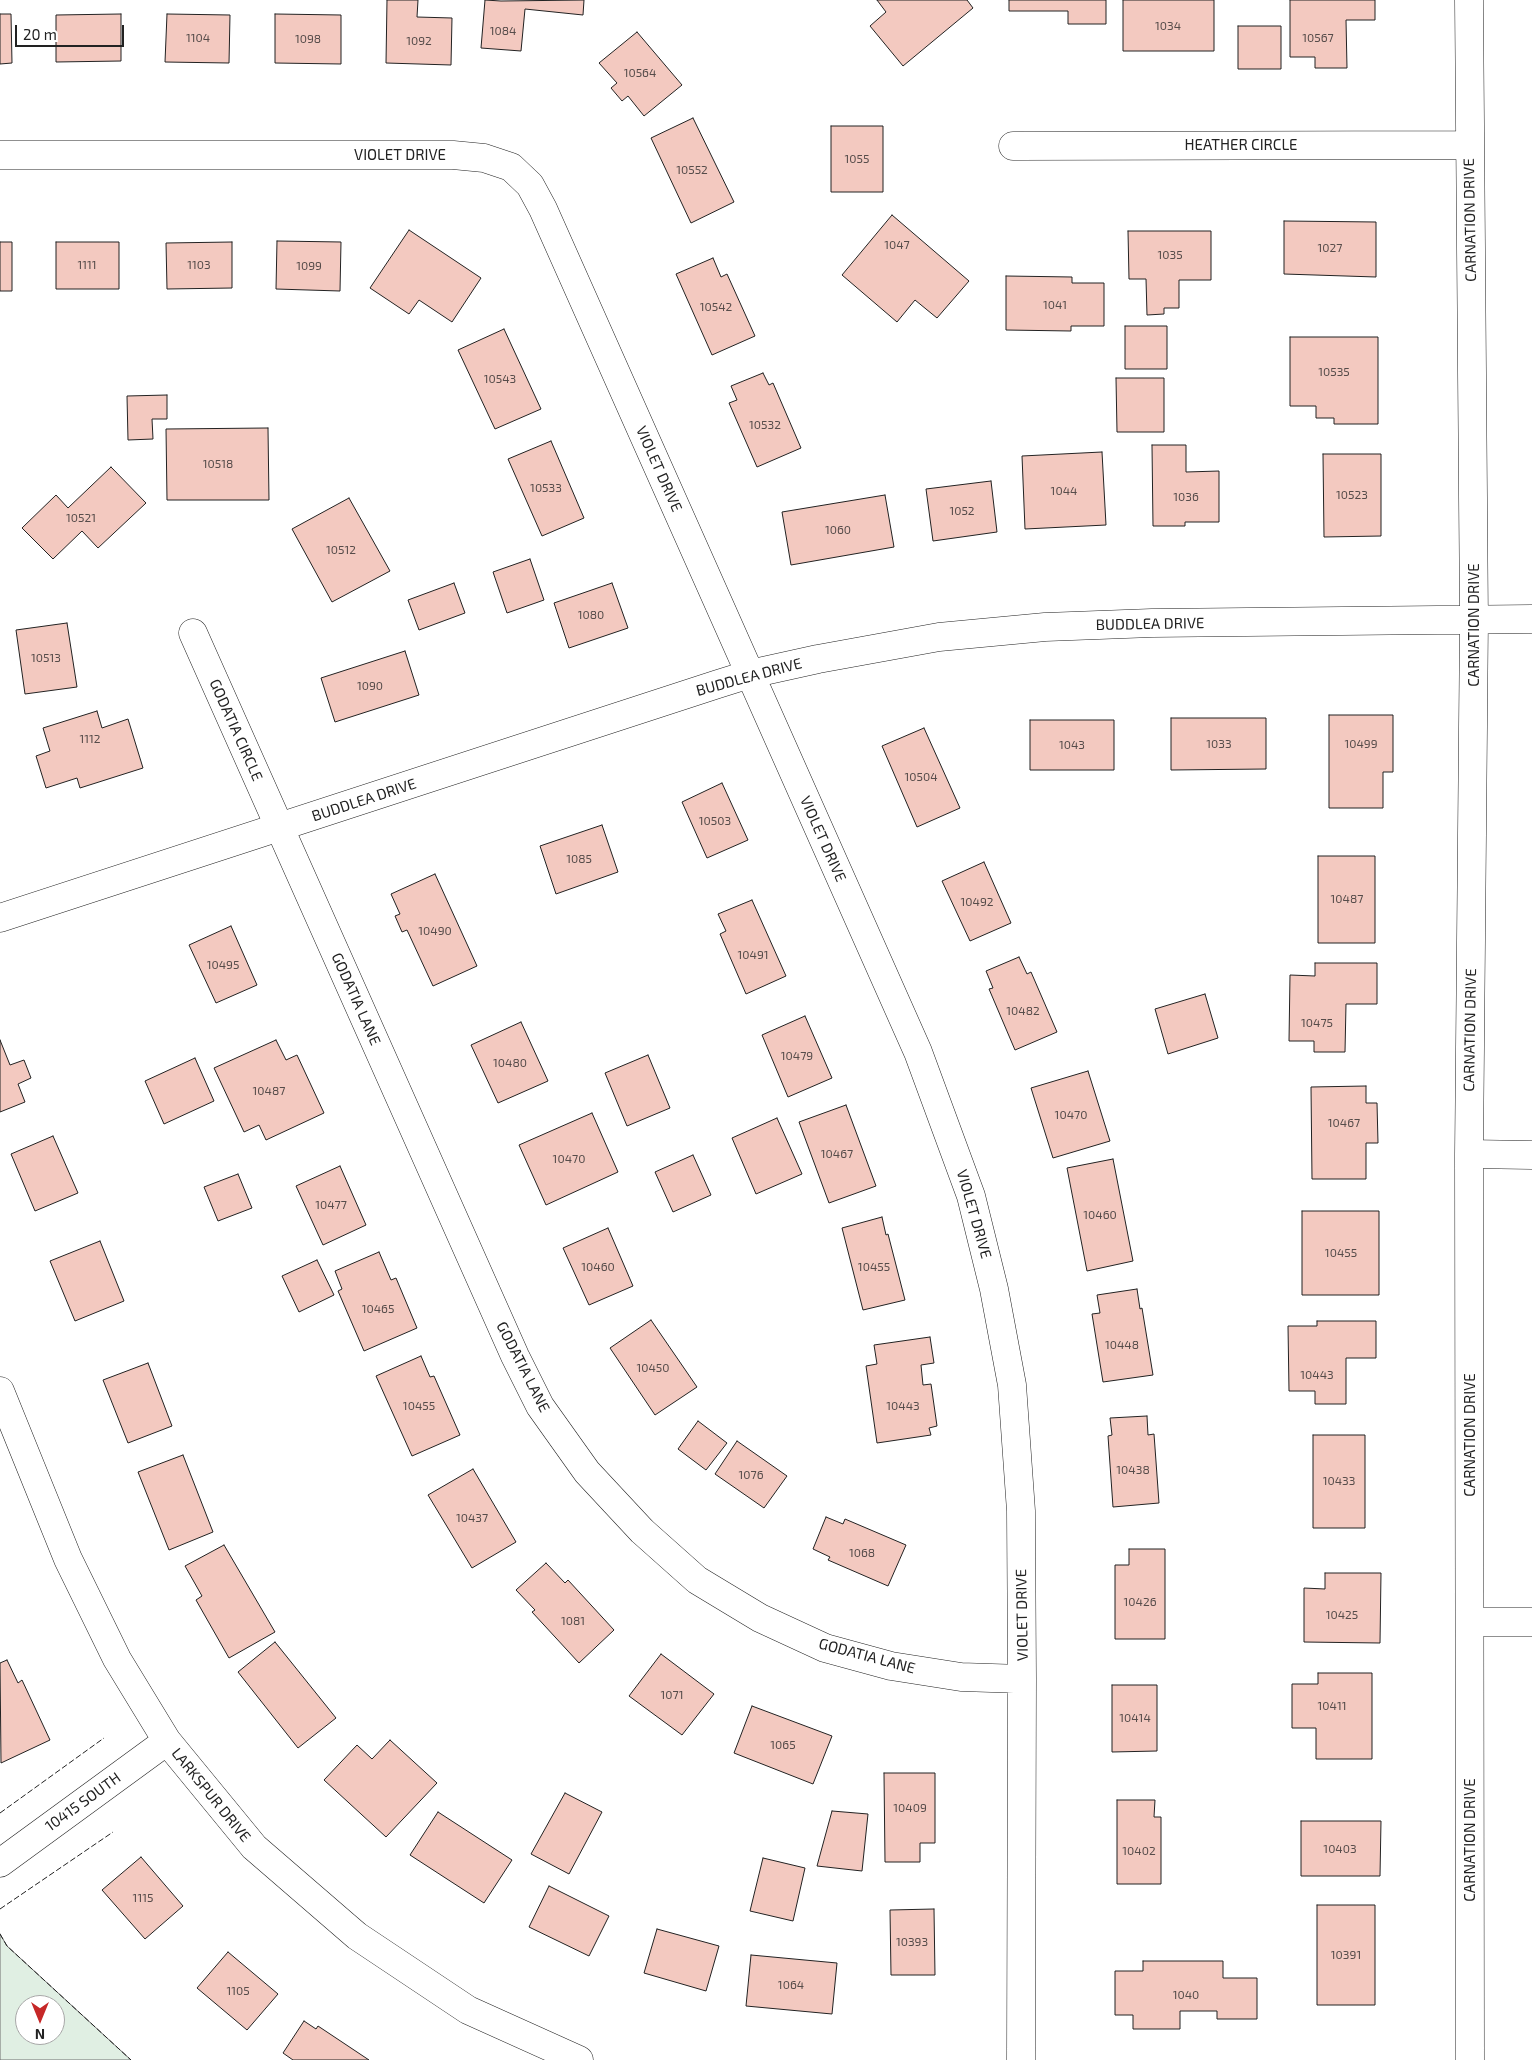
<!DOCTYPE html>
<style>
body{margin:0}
#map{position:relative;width:1532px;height:2060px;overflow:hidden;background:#fff;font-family:"Exo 2",sans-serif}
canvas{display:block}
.north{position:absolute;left:15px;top:1995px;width:50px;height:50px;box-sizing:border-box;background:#fff;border:1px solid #a7a7a7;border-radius:50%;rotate:180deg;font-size:14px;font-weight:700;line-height:20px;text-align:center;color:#222}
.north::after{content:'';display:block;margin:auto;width:18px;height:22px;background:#c62828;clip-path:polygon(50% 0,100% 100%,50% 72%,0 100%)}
.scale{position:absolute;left:15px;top:25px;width:109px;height:22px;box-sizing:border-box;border:2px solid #222;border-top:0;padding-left:6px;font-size:15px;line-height:18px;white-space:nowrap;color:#222;-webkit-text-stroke:4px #fff;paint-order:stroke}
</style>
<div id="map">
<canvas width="1532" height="2060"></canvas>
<div class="north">N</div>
<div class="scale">20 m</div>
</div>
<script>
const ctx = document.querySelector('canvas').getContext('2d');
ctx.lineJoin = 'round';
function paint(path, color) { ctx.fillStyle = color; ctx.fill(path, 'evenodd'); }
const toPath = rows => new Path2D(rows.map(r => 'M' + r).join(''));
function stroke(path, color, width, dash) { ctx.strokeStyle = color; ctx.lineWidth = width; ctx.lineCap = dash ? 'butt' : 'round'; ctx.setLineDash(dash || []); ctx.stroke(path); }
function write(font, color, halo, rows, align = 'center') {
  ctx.font = font + ' "Exo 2",sans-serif'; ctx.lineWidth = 4; ctx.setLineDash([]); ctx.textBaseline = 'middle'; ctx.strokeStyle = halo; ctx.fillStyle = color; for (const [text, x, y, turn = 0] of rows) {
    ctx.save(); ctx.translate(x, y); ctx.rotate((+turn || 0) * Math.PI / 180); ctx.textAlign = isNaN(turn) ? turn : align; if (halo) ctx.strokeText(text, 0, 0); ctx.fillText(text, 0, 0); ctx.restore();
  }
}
const green = toPath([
 [0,1934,7,1946,131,2060,0,2060,0,1934],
 [25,2005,55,2005,55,2035,25,2035,25,2005]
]);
paint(green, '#e0efe3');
stroke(green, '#6f6f6f', 1);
const building = toPath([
 [387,0,418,0,417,17,452,18,451,65,386,63,387,0],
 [485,0,501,1,584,0,583,15,525,9,521,51,481,48,485,0],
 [877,0,967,0,973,8,903,66,870,26,886,12,877,0],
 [1009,0,1106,0,1106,24,1068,24,1068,11,1009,11,1009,0],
 [1123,0,1214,0,1214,51,1123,51,1123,0],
 [1290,0,1375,0,1375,20,1346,20,1347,68,1315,68,1315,57,1290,57,1290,0],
 [0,14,11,14,12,63,0,64,0,14],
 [121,14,121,61,56,62,56,15,121,14],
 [167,14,230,15,229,63,165,62,167,14],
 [275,14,341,15,341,64,275,63,275,14],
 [1238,26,1281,26,1281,69,1238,69,1238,26],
 [637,32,682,85,644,116,628,96,622,101,611,88,617,83,599,63,637,32],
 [693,118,734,202,691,223,651,138,693,118],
 [831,126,883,126,883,192,831,192,831,126],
 [892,215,969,281,937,318,915,300,897,322,842,275,892,215],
 [1284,221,1376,222,1376,277,1284,274,1284,221],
 [409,230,481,278,452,322,419,300,409,314,370,288,409,230],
 [1128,231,1211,231,1211,280,1179,280,1179,308,1164,308,1164,314,1147,315,1146,279,1129,279,1128,231],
 [277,241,341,242,340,291,276,289,277,241],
 [0,242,12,242,12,291,0,291,0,242],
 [56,242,119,242,119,289,56,289,56,242],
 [232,242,232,288,167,289,166,243,232,242],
 [713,258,721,277,727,274,755,336,712,355,676,274,713,258],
 [1006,276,1072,277,1072,283,1104,283,1104,326,1071,326,1071,331,1006,330,1006,276],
 [1125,326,1167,326,1167,369,1125,369,1125,326],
 [504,329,541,409,495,429,458,350,504,329],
 [1290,337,1378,337,1378,424,1334,424,1334,418,1316,418,1316,406,1290,406,1290,337],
 [763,373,769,385,773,383,801,448,757,467,729,403,737,400,731,386,763,373],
 [1116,378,1164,378,1164,432,1117,432,1116,378],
 [167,395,167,419,152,419,153,439,128,440,127,396,167,395],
 [268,428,269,500,167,500,166,429,268,428],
 [551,441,584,518,542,536,508,459,551,441],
 [1152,445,1186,445,1186,472,1219,471,1219,522,1185,522,1185,526,1153,526,1152,445],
 [1102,452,1106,525,1025,529,1022,456,1102,452],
 [1323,454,1381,454,1381,536,1324,537,1323,454],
 [111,467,146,503,98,548,82,531,53,559,22,528,56,495,68,508,111,467],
 [991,481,997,532,933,541,926,489,991,481],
 [885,495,894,547,791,565,782,512,885,495],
 [349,498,390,571,332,602,292,529,349,498],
 [530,559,544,600,507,613,493,572,530,559],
 [454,583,465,613,419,630,408,600,454,583],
 [612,583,628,628,569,648,554,603,612,583],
 [67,623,77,687,25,694,16,630,67,623],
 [405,651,419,695,335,722,321,678,405,651],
 [97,711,102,728,128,719,143,768,80,788,77,778,46,788,36,756,50,751,43,728,97,711],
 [1329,715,1393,715,1393,772,1383,772,1383,808,1329,808,1329,715],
 [1171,718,1266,718,1266,769,1171,770,1171,718],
 [1030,720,1114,720,1114,770,1030,770,1030,720],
 [924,728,960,808,917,827,882,746,924,728],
 [722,783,748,840,707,858,682,802,722,783],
 [602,825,618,872,556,894,540,846,602,825],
 [1318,856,1375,856,1375,943,1318,943,1318,856],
 [984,862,1011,923,970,941,942,881,984,862],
 [435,874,477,966,433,986,407,930,402,932,395,916,400,914,391,894,435,874],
 [752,900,786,976,746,994,720,934,726,931,718,914,752,900],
 [231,926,257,985,216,1003,189,945,231,926],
 [1019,957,1027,974,1031,972,1057,1032,1015,1050,989,989,993,988,986,971,1019,957],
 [1315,963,1377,963,1377,1004,1346,1004,1345,1052,1314,1052,1314,1041,1289,1041,1290,975,1315,976,1315,963],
 [1205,994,1218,1038,1168,1054,1155,1009,1205,994],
 [805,1016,832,1078,788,1097,762,1035,805,1016],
 [521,1022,548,1081,498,1103,471,1045,521,1022],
 [0,1040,10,1065,24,1060,31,1078,18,1084,25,1102,0,1112,0,1040],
 [276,1040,286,1060,297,1055,324,1113,266,1140,259,1125,244,1132,214,1068,276,1040],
 [648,1055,670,1108,627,1126,605,1073,648,1055],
 [195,1058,214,1101,164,1124,145,1081,195,1058],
 [1088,1071,1110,1141,1053,1158,1031,1088,1088,1071],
 [1366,1086,1366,1103,1377,1103,1378,1143,1366,1143,1366,1179,1312,1179,1311,1087,1366,1086],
 [846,1105,876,1186,829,1203,799,1122,846,1105],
 [592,1113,618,1172,546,1205,519,1145,592,1113],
 [777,1118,802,1174,756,1194,732,1138,777,1118],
 [53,1136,78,1193,35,1211,11,1154,53,1136],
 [693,1155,711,1195,673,1212,655,1172,693,1155],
 [1113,1159,1133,1261,1087,1271,1067,1168,1113,1159],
 [340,1166,366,1225,323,1245,296,1186,340,1166],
 [238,1174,252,1208,218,1221,204,1187,238,1174],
 [1302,1211,1379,1211,1379,1295,1302,1295,1302,1211],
 [882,1217,886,1235,888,1234,905,1300,863,1310,842,1228,882,1217],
 [608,1228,633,1286,589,1305,563,1248,608,1228],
 [100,1241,124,1301,75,1321,50,1261,100,1241],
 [379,1252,391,1280,396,1278,417,1328,364,1351,338,1291,342,1289,335,1271,379,1252],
 [317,1260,334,1295,299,1312,282,1276,317,1260],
 [1137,1289,1140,1309,1142,1308,1153,1375,1103,1382,1092,1314,1100,1313,1097,1295,1137,1289],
 [651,1320,697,1387,655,1415,610,1348,651,1320],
 [1317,1321,1376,1321,1376,1358,1346,1358,1346,1404,1315,1404,1315,1391,1289,1391,1288,1326,1317,1326,1317,1321],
 [930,1337,934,1363,921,1365,923,1385,931,1384,937,1426,929,1428,931,1435,877,1443,866,1366,877,1364,874,1345,930,1337],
 [421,1356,430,1377,434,1376,460,1435,412,1456,376,1376,421,1356],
 [148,1363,172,1426,128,1443,103,1380,148,1363],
 [1147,1416,1148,1435,1154,1434,1159,1503,1113,1507,1108,1436,1112,1435,1110,1418,1147,1416],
 [698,1421,727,1443,706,1470,678,1449,698,1421],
 [1313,1435,1365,1435,1365,1528,1313,1528,1313,1435],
 [737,1441,787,1476,764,1508,715,1474,737,1441],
 [183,1455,213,1532,169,1550,138,1472,183,1455],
 [473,1469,516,1542,472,1568,428,1495,473,1469],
 [826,1517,843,1524,845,1519,906,1545,888,1586,828,1560,830,1557,813,1549,826,1517],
 [224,1545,275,1632,229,1658,196,1600,202,1596,185,1566,224,1545],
 [1129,1549,1165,1549,1165,1639,1115,1639,1115,1565,1129,1565,1129,1549],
 [546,1563,565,1583,568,1580,614,1630,579,1663,532,1612,535,1610,516,1590,546,1563],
 [1325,1573,1381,1573,1380,1643,1304,1642,1304,1588,1325,1589,1325,1573],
 [275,1642,336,1718,298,1748,238,1672,275,1642],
 [661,1654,714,1694,682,1735,629,1696,661,1654],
 [7,1660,18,1683,22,1680,50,1740,1,1763,0,1663,7,1660],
 [1318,1673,1372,1673,1372,1759,1316,1759,1316,1728,1292,1728,1292,1684,1318,1684,1318,1673],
 [1112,1685,1157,1685,1157,1751,1112,1752,1112,1685],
 [752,1706,832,1736,813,1784,734,1753,752,1706],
 [390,1740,437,1783,386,1837,324,1780,357,1745,372,1759,390,1740],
 [884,1773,935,1773,935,1843,920,1843,920,1862,885,1862,884,1773],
 [565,1793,602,1812,569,1874,531,1854,565,1793],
 [1117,1800,1155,1800,1154,1817,1161,1817,1161,1884,1117,1884,1117,1800],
 [832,1811,868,1814,862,1871,817,1866,832,1811],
 [438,1812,512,1860,484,1903,410,1855,438,1812],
 [1301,1821,1381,1821,1380,1876,1301,1876,1301,1821],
 [141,1857,183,1906,145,1939,102,1890,141,1857],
 [763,1858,805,1868,793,1921,750,1911,763,1858],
 [549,1886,609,1916,589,1956,529,1927,549,1886],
 [1317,1905,1375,1905,1375,2005,1317,2005,1317,1905],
 [934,1909,935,1975,891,1975,890,1910,934,1909],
 [657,1929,719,1946,706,1991,644,1973,657,1929],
 [228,1952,278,1994,247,2030,197,1988,228,1952],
 [751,1955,837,1963,832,2014,746,2006,751,1955],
 [1143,1961,1223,1961,1223,1978,1257,1978,1257,2019,1217,2019,1217,2011,1180,2011,1180,2029,1133,2029,1133,2015,1115,2015,1115,1971,1143,1971,1143,1961],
 [304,2021,316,2029,318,2026,369,2060,293,2060,283,2053,304,2021]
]);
paint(building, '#f3c9c0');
stroke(building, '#222', 1);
const minor = toPath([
 [1469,0,1474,620,1469,1154,1470,2060],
 [1013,146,1469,145],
 [0,155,453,155,484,158,511,167,530,185,543,209,722,611,918,1052,971,1196,994,1289,1012,1385,1021,1511,1022,1679,1021,2060],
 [193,633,515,1356,540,1406,587,1472,642,1531,697,1580,760,1618,825,1648,891,1666,961,1677,1022,1679],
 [0,918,718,684,750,674,818,659,939,637,1045,627,1152,623,1532,619],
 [1469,1154,1532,1155],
 [0,1391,68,1559,117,1659,167,1741,254,1847,357,1936,468,2010,579,2060],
 [1470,1622,1532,1622],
 [0,1863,167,1741]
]);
stroke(minor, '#222', 29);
stroke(minor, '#fff', 28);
stroke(toPath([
 [0,1813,104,1738],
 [0,1909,113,1832],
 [0,1934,7,1946,131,2060]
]), '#222', 1, [6, 2.5]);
write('12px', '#564c4a', null, [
 ["1034",1168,26],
 ["1084",503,31],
 ["1104",198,38],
 ["10567",1318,38],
 ["1098",308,39],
 ["1092",419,41],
 ["10564",640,73],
 ["1055",857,159],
 ["10552",692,170],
 ["1047",897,245],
 ["1027",1330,248],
 ["1035",1170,255],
 ["1111",87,265],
 ["1103",199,265],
 ["1099",309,266],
 ["1041",1055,305],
 ["10542",716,307],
 ["10535",1334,372],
 ["10543",500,379],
 ["10532",765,425],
 ["10518",218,464],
 ["10533",546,488],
 ["1044",1064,491],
 ["10523",1352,495],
 ["1036",1186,497],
 ["1052",962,511],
 ["10521",81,518],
 ["1060",838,530],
 ["10512",341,550],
 ["1080",591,615],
 ["10513",46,658],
 ["1090",370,686],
 ["1112",90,739],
 ["1033",1219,744],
 ["10499",1361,744],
 ["1043",1072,745],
 ["10504",921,777],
 ["10503",715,821],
 ["1085",579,859],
 ["10487",1347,899],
 ["10492",977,902],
 ["10490",435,931],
 ["10491",753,955],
 ["10495",223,965],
 ["10482",1023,1011],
 ["10475",1317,1023],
 ["10479",797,1056],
 ["10480",510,1063],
 ["10487",269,1091],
 ["10470",1071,1115],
 ["10467",1344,1123],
 ["10467",837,1154],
 ["10470",569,1159],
 ["10477",331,1205],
 ["10460",1100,1215],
 ["10455",1341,1253],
 ["10460",598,1267],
 ["10455",874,1267],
 ["10465",378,1309],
 ["10448",1122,1345],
 ["10450",653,1368],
 ["10443",1317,1375],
 ["10455",419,1406],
 ["10443",903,1406],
 ["10438",1133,1470],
 ["1076",751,1475],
 ["10433",1339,1481],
 ["10437",472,1518],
 ["1068",862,1553],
 ["10426",1140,1602],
 ["10425",1342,1615],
 ["1081",573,1621],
 ["1071",672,1695],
 ["10411",1332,1706],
 ["10414",1135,1718],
 ["1065",783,1745],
 ["10409",910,1808],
 ["10403",1340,1849],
 ["10402",1139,1851],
 ["1115",143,1898],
 ["10393",912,1942],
 ["10391",1346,1955],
 ["1064",791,1985],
 ["1105",238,1991],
 ["1040",1186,1995]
]);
write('15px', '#222', '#fff', [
 ["HEATHER CIRCLE",1241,145],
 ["VIOLET DRIVE",400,155],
 ["CARNATION DRIVE",1470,220,-91],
 ["VIOLET DRIVE",659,469,66],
 ["BUDDLEA DRIVE",1150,624,-1],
 ["CARNATION DRIVE",1474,625,-90],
 ["BUDDLEA DRIVE",749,677,-15],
 ["GODATIA CIRCLE",236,730,66],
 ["BUDDLEA DRIVE",364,800,-18],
 ["VIOLET DRIVE",823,839,66],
 ["GODATIA LANE",356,999,66],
 ["CARNATION DRIVE",1470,1030,-89],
 ["VIOLET DRIVE",974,1214,74],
 ["GODATIA LANE",523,1367,63],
 ["CARNATION DRIVE",1470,1435,-90],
 ["VIOLET DRIVE",1022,1615,-91],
 ["GODATIA LANE",867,1656,15],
 ["LARKSPUR DRIVE",211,1795,51],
 ["10415 SOUTH",83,1802,-36],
 ["CARNATION DRIVE",1470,1840,-90]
]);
</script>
